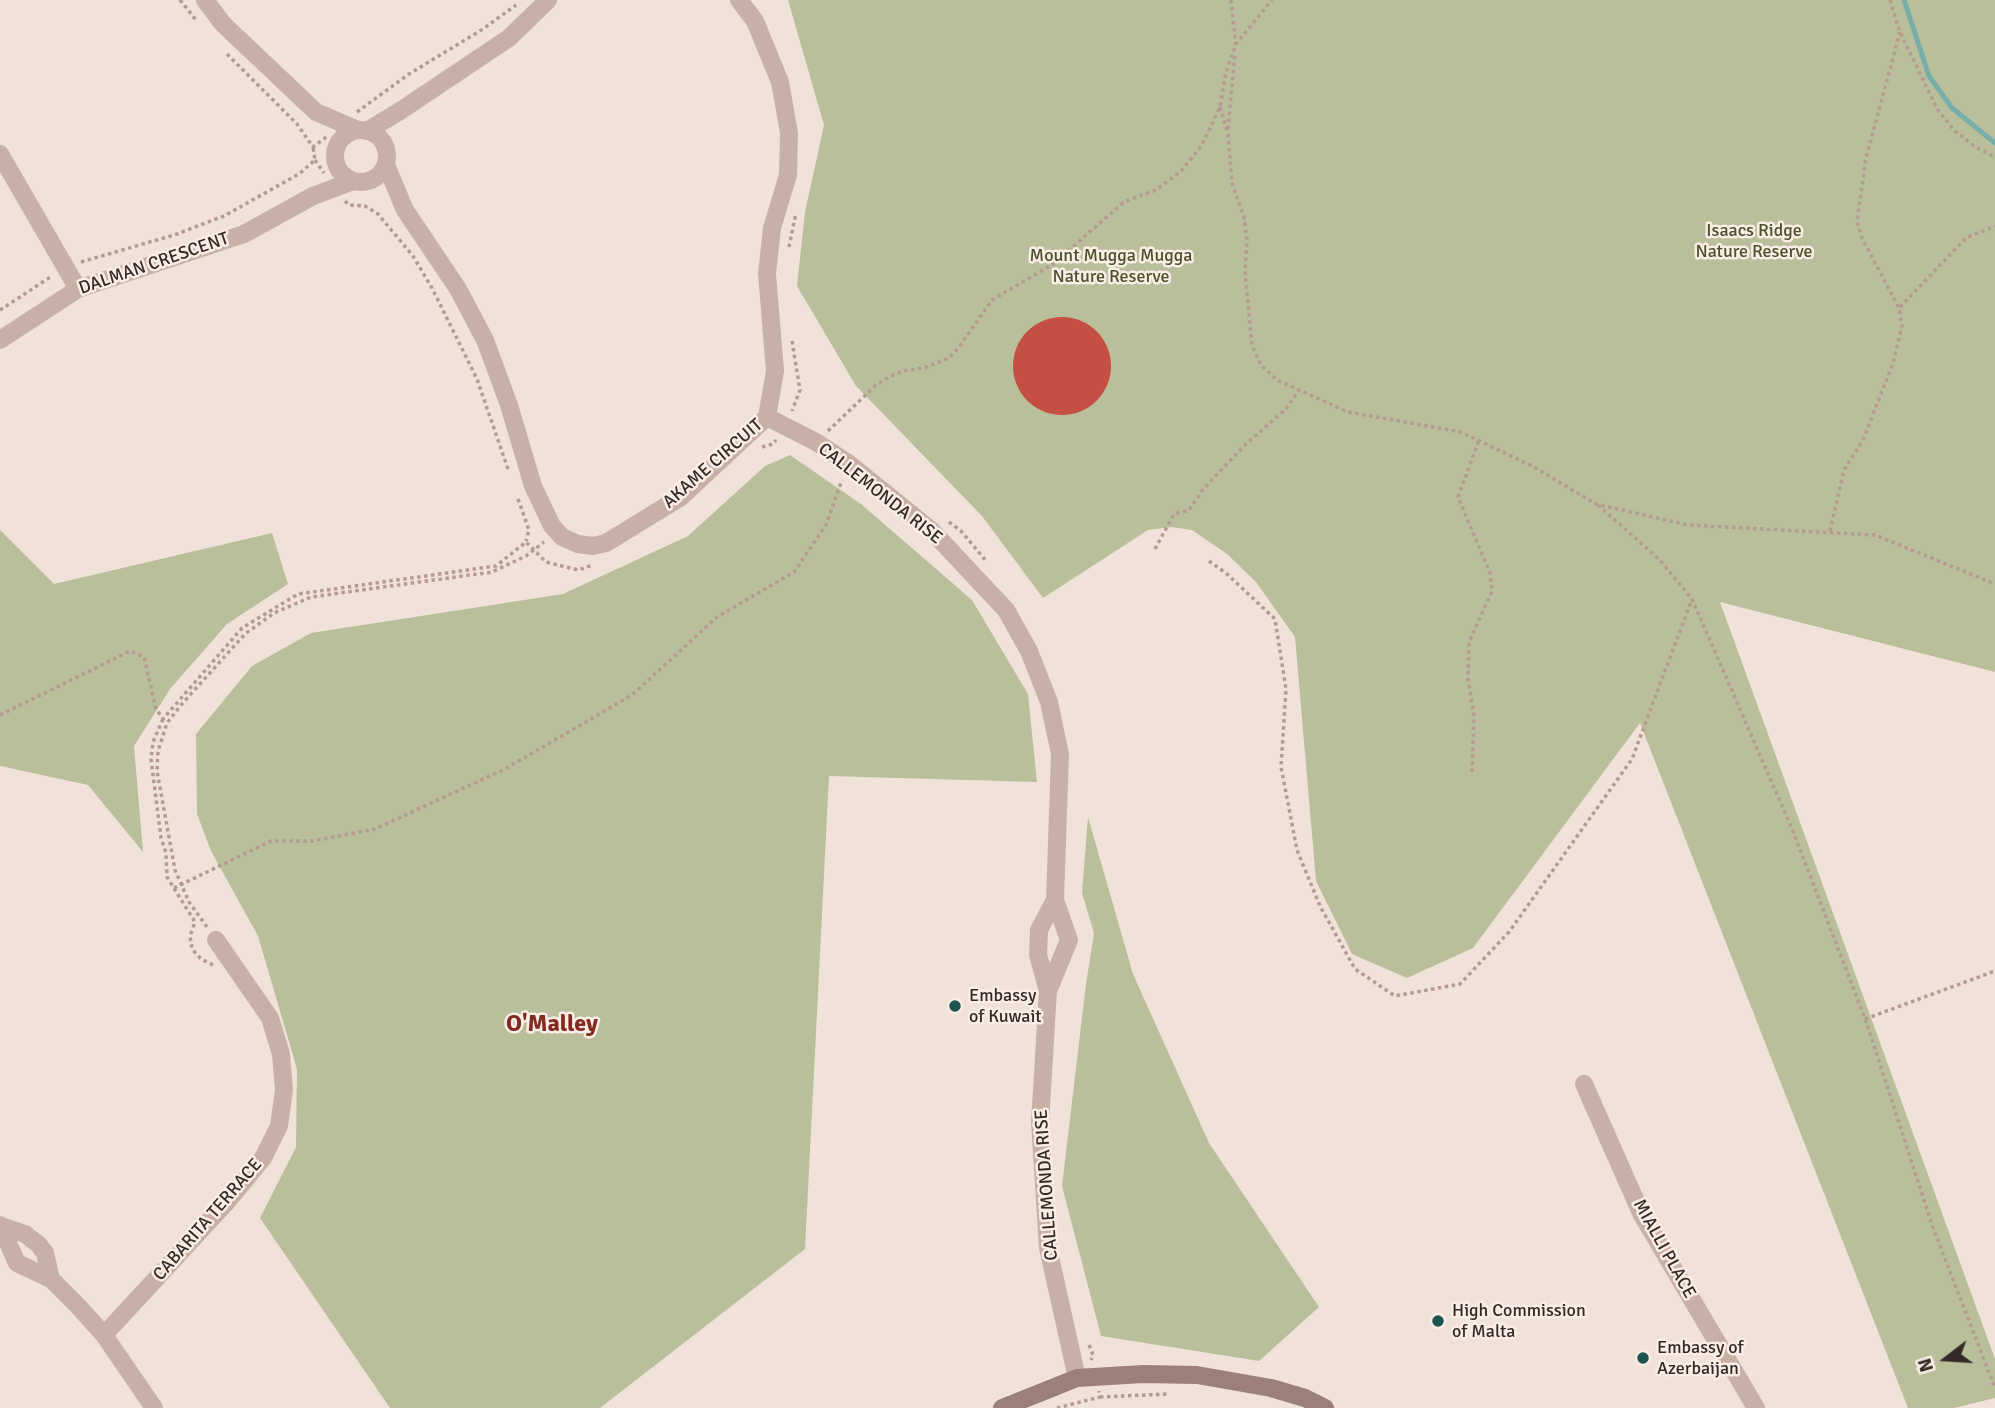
<!DOCTYPE html>
<style>
body{margin:0}
#map{position:relative;width:1995px;height:1408px;overflow:hidden;background:#f1e2d9;font-family:Signika,sans-serif}
canvas{display:block}
.north{position:absolute;left:1911px;top:1324px;width:70px;height:70px;-webkit-text-stroke:5px #f9ede5;paint-order:stroke;rotate:253deg;font-size:19px;font-weight:700;line-height:28px;text-align:center;color:#352927}
.north::after{content:'';display:block;margin:auto;width:24px;height:32px;background:#352927;clip-path:polygon(50% 0,100% 100%,50% 72%,0 100%)}
</style>
<div id="map">
<canvas width="1995" height="1408"></canvas>
<div class="north">N</div>
</div>
<script>
const ctx = document.querySelector('canvas').getContext('2d');
ctx.lineJoin = 'round';
function paint(path, color) { ctx.fillStyle = color; ctx.fill(path, 'evenodd'); }
const toPath = rows => new Path2D(rows.map(r => 'M' + r).join(''));
function stroke(path, color, width, dash) { ctx.strokeStyle = color; ctx.lineWidth = width; ctx.lineCap = dash ? 'butt' : 'round'; ctx.setLineDash(dash || []); ctx.stroke(path); }
function write(font, color, halo, rows, align = 'center') {
  ctx.font = font + ' Signika,sans-serif'; ctx.lineWidth = 5; ctx.setLineDash([]); ctx.textBaseline = 'middle'; ctx.strokeStyle = halo; ctx.fillStyle = color; for (const [text, x, y, turn = 0] of rows) {
    ctx.save(); ctx.translate(x, y); ctx.rotate((+turn || 0) * Math.PI / 180); ctx.textAlign = isNaN(turn) ? turn : align; if (halo) ctx.strokeText(text, 0, 0); ctx.fillText(text, 0, 0); ctx.restore();
  }
}
paint(toPath([
 [788,0,1995,0,1995,672,1720,602,1995,1359,1995,1398,1954,1408,1908,1408,1640,723,1473,948,1407,978,1352,954,1316,881,1295,637,1256,582,1227,554,1192,530,1171,527,1148,530,1043,598,982,516,856,386,797,286,805,212,824,125],
 [790,455,861,504,972,600,1028,694,1037,782,829,776,805,1249,600,1408,390,1408,260,1218,296,1147,297,1069,258,936,211,851,197,814,196,734,252,666,311,633,563,594,688,536,765,466],
 [0,530,54,584,272,533,288,584,227,624,170,689,134,746,143,852,88,785,0,766],
 [1088,817,1133,974,1209,1143,1319,1307,1259,1361,1101,1336,1062,1186,1086,984,1094,933,1082,893]
]), '#b8bf9a');
stroke(toPath([
 [1904,0,1929,76,1952,108,1995,143]
]), '#79ada8', 5);
paint(toPath([
 '1013 366a49 49 0 1 1 98 0a49 49 0 1 1-98 0Z'
]), '#c45044');
stroke(toPath([
 [180,0,196,20],
 [1231,0,1236,45],
 [1890,0,1900,32,1937,109,1954,130,1974,146,1995,157],
 [227,54,297,124,313,147,329,135],
 [1220,107,1228,134,1232,183,1244,217,1247,240,1245,272,1252,345,1261,365,1277,380,1348,412,1461,432,1532,466,1596,504,1688,525,1875,535,1995,584],
 [357,112,409,74,483,29,516,5],
 [1228,129,1235,53],
 [315,160,324,173],
 [345,201,349,205,365,206,378,214,413,256,432,288,477,379,509,472],
 [789,247,796,213],
 [81,262,174,235,224,216,299,174,315,160,313,147],
 [1900,307,1966,238,1995,226],
 [0,310,52,276],
 [792,341,800,390,792,411],
 [828,431,876,385,889,377,903,371,924,368,949,358,959,347,992,300,1053,264,1124,202,1156,190,1181,171,1202,145,1220,107,1226,72,1236,44,1272,0],
 [762,447,773,444,776,440],
 [518,499,529,530,526,541],
 [1598,505,1659,559,1692,599,1793,831,1867,1024,1932,1225,1995,1388],
 [949,522,961,531,987,562],
 [1830,531,1844,470,1863,440,1893,363,1902,326,1899,308,1862,238,1857,221,1866,158,1900,32],
 [1155,549,1174,514,1189,510,1204,488,1246,444,1286,409,1299,390],
 [1209,561,1227,574,1275,619,1286,689,1281,767,1297,850,1320,906,1355,969,1395,996,1460,984,1509,932,1632,759,1692,599],
 [0,715,130,651,144,657,156,709,163,719,242,628,298,594,496,566,526,542,546,562,578,570,593,565],
 [163,719,153,742,151,759,161,838,166,853,167,877,195,922,190,936,192,949,201,959,213,965],
 [1472,772,1474,716,1468,679,1469,642,1492,591,1490,573,1458,497,1479,440],
 [174,888,271,841,312,841,375,829,505,769,632,695,717,617,794,572,826,525,842,480],
 [207,927,189,902,175,870,157,771,158,751,167,723,181,705,245,634,274,613,311,597,492,572,526,556,544,542],
 [1865,1019,1995,971],
 [1089,1345,1093,1355,1091,1360],
 [1100,1397,1168,1394],
 [1057,1408,1100,1397,1099,1391]
]), '#b49a90', 3.5, [3.5, 3.5]);
stroke(toPath([
 [205,0,223,24,316,112,358,130],
 '335 156a26 26 0 1 1 52 0a26 26 0 1 1-52 0Z',
 [367,131,400,111,509,38,548,0],
 [0,154,78,289],
 [386,165,405,210,458,289,485,340,509,405,533,486,552,526,562,537,578,544,593,546,606,543,681,497,767,417,775,371,767,274,772,228,788,175,789,133,780,82,755,21,739,0],
 [0,340,78,289,244,234,313,196,353,181],
 [767,417,816,442,848,463,931,530,1006,610,1029,651,1049,702,1060,754,1055,900,1069,940,1048,991],
 [1055,900,1039,930,1038,955,1048,991,1040,1122,1048,1248,1077,1378],
 [1584,1084,1642,1215,1756,1408],
 [0,1225,17,1263,51,1279,78,1306,104,1335,154,1408],
 [1,1226,25,1234,39,1245,45,1253,51,1279],
 [104,1335,225,1204,263,1158,279,1126,284,1090,281,1054,270,1018,216,940]
]), '#c9b0a6', 18);
stroke(toPath([
 [1002,1408,1077,1378,1143,1374,1197,1375,1271,1388,1305,1398,1325,1408]
]), '#9c7f77', 18);
for (const [x, y, r, color] of [
 [955,1006,7,"#1d5551"],
 [1438,1321,7,"#1d5551"],
 [1643,1358,7,"#1d5551"]
]) { const dot = new Path2D(); dot.arc(x, y, r, 0, 2 * Math.PI); ctx.fillStyle = color; ctx.fill(dot); stroke(dot, '#f9ede5', 2.5); }
write('18px', '#4a522b', '#f9ede5', [
 ["Isaacs Ridge",1754,231],
 ["Nature Reserve",1754,252],
 ["Mount Mugga Mugga",1111,256],
 ["Nature Reserve",1111,277]
]);
write('18px', '#352927', '#f9ede5', [
 ["DALMAN CRESCENT",154,264,-19],
 ["AKAME CIRCUIT",713,464,-41],
 ["CALLEMONDA RISE",880,494,38],
 ["CALLEMONDA RISE",1047,1185,-94],
 ["CABARITA TERRACE",208,1220,-49],
 ["MIALLI PLACE",1664,1249,61]
]);
write('18px', '#352927', '#f9ede5', [
 ["Embassy",969,996],
 ["of Kuwait",969,1017],
 ["High Commission",1452,1311],
 ["of Malta",1452,1332],
 ["Embassy of",1657,1348],
 ["Azerbaijan",1657,1369]
], 'left');
write('bold 24px', '#822a21', '#f9ede5', [
 ["O'Malley",552,1025]
]);
</script>
